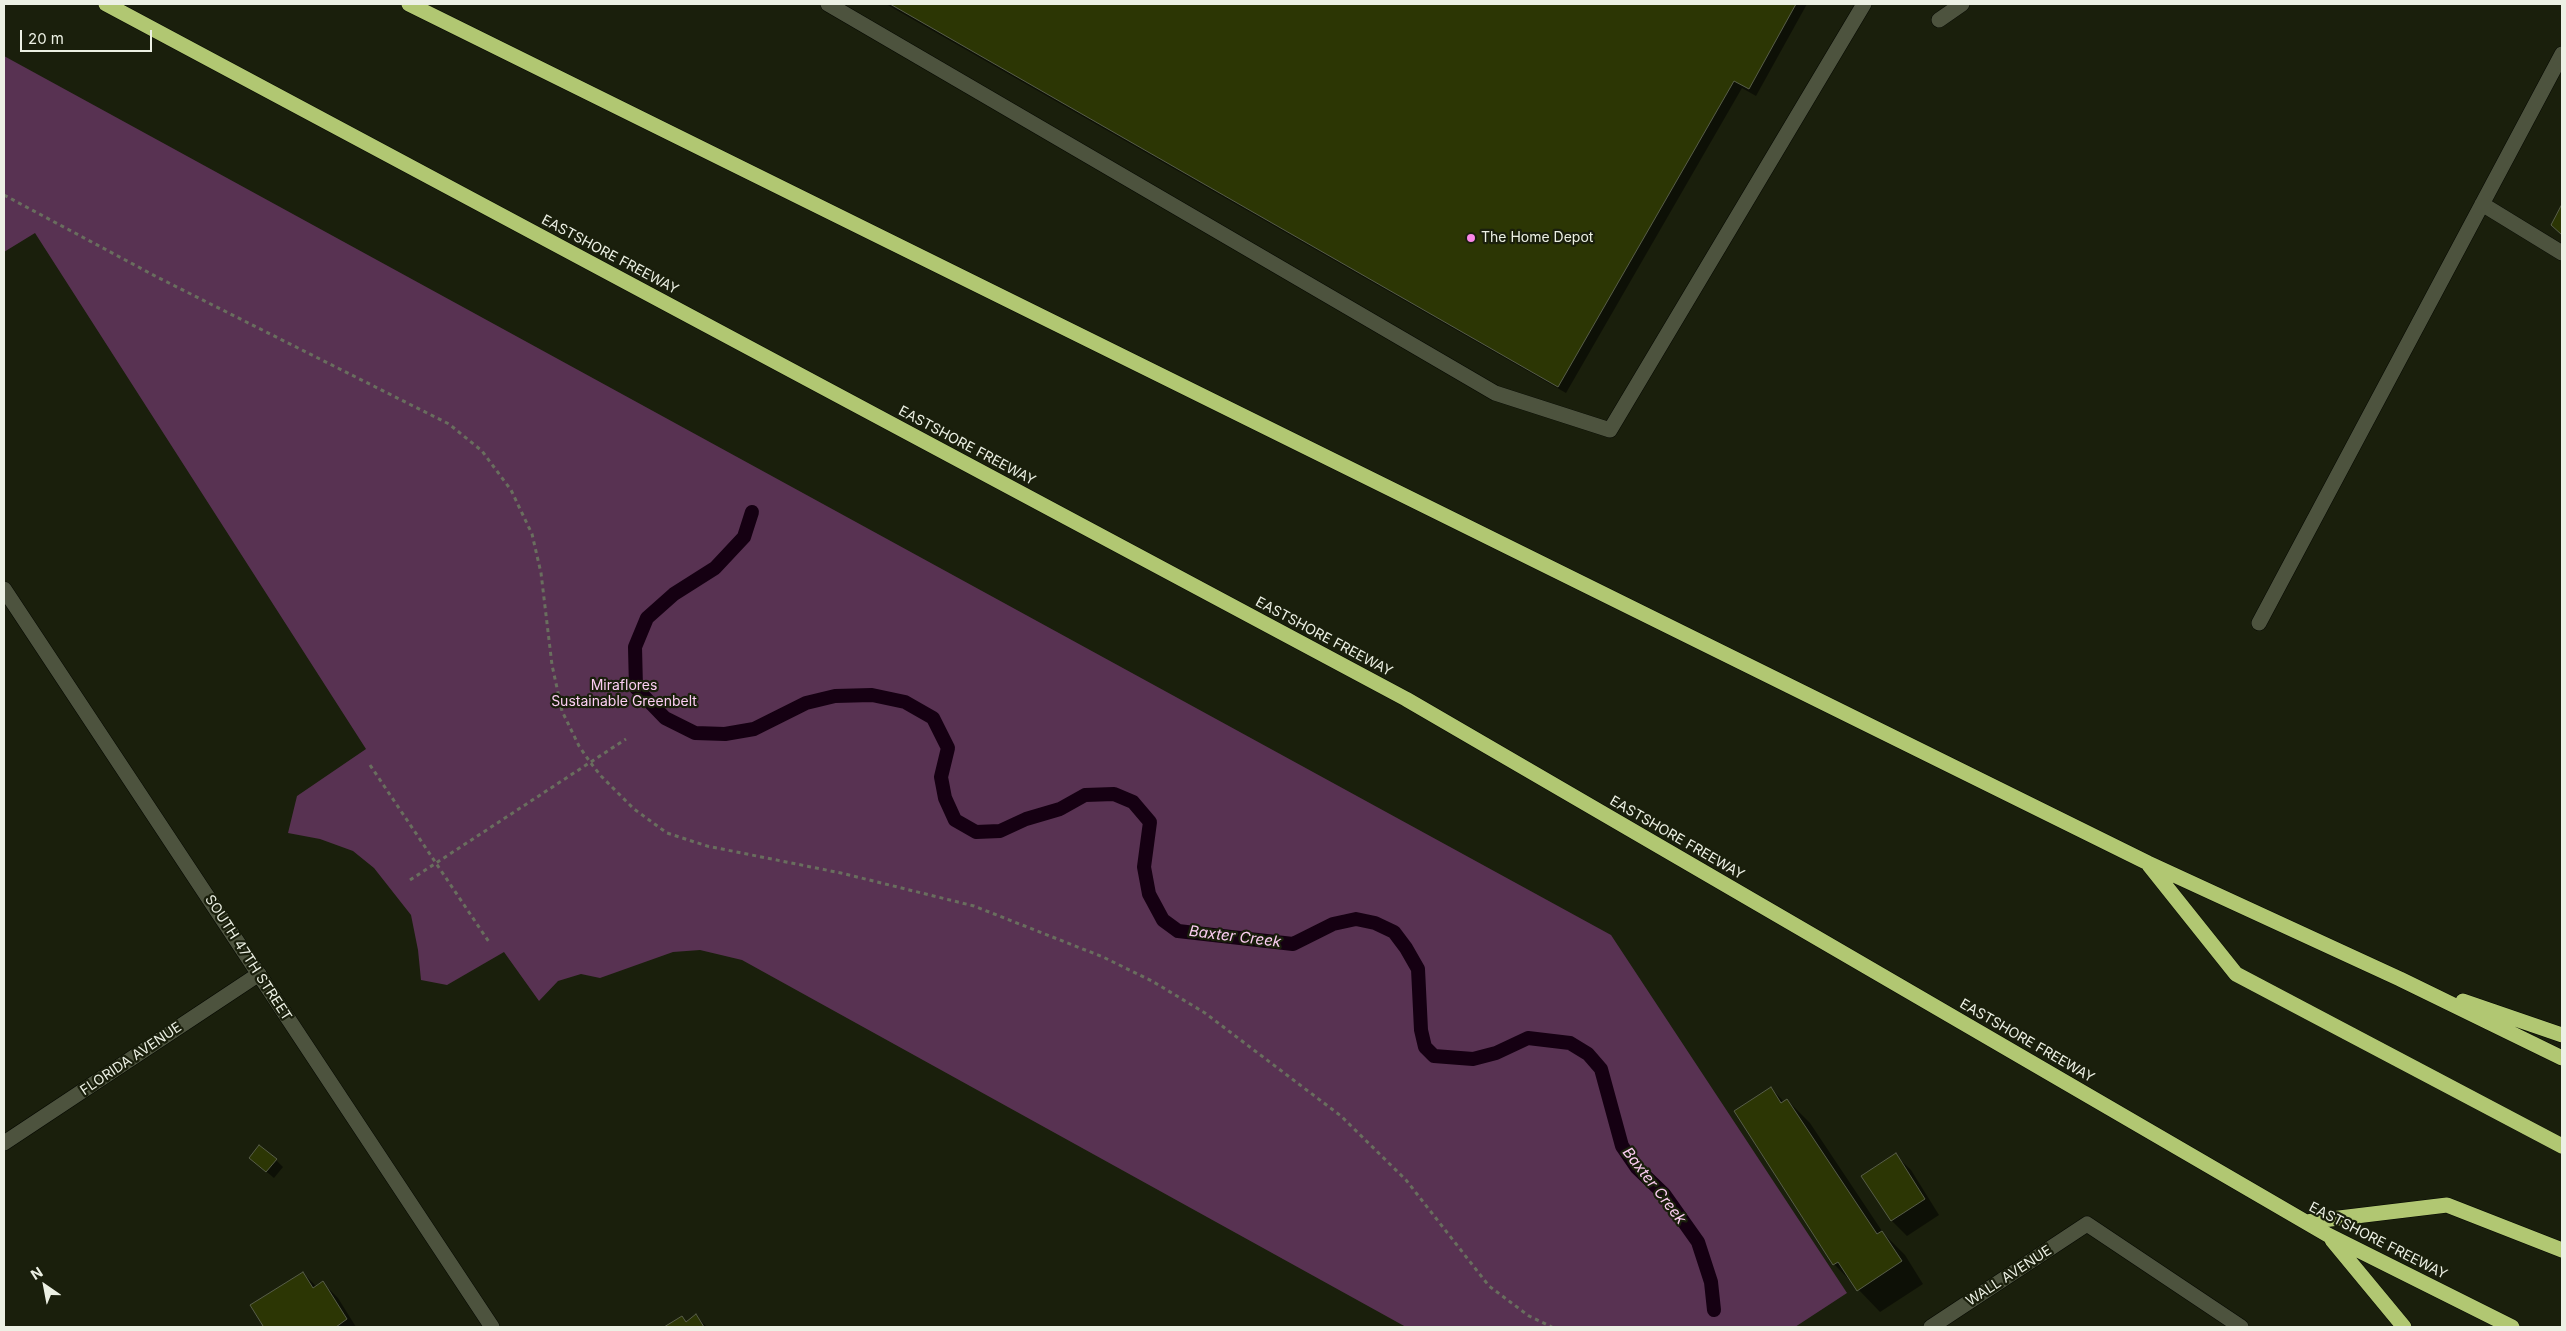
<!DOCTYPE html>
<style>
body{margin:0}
#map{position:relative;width:2566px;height:1331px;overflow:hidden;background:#1a1f0c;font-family:Inter,sans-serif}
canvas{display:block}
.frame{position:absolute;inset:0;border:5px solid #ecf0e4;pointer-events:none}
.north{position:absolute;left:20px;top:1261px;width:50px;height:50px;-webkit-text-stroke:4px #1a1f0c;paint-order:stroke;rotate:327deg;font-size:14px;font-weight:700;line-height:20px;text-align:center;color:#ecf0e4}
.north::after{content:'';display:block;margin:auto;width:18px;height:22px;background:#ecf0e4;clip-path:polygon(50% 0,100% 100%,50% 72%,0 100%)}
.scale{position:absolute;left:20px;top:30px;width:132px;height:22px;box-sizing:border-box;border:2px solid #ecf0e4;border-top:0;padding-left:6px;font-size:15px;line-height:18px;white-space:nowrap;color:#ecf0e4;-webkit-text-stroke:4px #1a1f0c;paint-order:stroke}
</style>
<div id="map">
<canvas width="2566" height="1331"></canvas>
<div class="frame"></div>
<div class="north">N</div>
<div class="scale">20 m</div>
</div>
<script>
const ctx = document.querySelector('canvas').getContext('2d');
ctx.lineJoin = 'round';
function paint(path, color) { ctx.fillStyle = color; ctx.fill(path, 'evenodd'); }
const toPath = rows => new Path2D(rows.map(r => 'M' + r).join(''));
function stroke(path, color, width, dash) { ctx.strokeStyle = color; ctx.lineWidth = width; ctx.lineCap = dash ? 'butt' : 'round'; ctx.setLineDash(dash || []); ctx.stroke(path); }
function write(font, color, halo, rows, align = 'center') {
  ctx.font = font + ' Inter,sans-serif'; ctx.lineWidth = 4.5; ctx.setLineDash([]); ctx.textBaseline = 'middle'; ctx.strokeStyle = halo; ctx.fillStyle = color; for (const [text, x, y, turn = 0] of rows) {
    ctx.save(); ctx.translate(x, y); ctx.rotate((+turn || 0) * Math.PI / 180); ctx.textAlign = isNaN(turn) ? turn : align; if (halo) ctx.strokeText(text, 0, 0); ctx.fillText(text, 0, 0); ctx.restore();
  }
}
paint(toPath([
 [4,56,1611,935,1847,1293,1795,1327,1406,1327,742,960,700,950,673,952,600,978,581,974,558,981,539,1001,504,952,447,985,421,980,418,950,411,915,374,868,353,851,320,839,288,833,297,796,366,749,35,233,4,252]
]), '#583252');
paint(toPath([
 [886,4,1807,4,1756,96,1742,88,1566,393],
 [1771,1088,1784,1102,1787,1100,1810,1123,1884,1234,1905,1255,1923,1284,1880,1312,1834,1264],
 [1895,1155,1911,1170,1939,1215,1907,1236,1892,1221],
 [250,1158,276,1160,283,1167,274,1178],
 [303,1273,317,1287,323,1283,338,1298,356,1327,263,1327],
 [696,1316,707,1327,667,1327,682,1318,687,1323]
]), '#0007');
stroke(toPath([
 [752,512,744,537,715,568,674,594,647,618,635,647,636,688,665,718,695,733,725,734,754,729,806,703,835,696,872,695,905,702,933,718,948,748,941,777,945,798,955,820,976,832,1000,831,1026,819,1060,809,1085,795,1114,794,1133,802,1150,822,1144,867,1149,894,1163,920,1178,931,1293,944,1333,924,1356,919,1375,923,1394,932,1406,948,1418,969,1421,1030,1425,1047,1434,1056,1473,1059,1496,1053,1528,1038,1570,1043,1588,1054,1601,1069,1622,1146,1637,1168,1664,1194,1698,1242,1711,1282,1714,1310]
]), '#150012', 14);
const building = toPath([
 [890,4,1796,4,1749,89,1734,81,1558,387,890,4],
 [2562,204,2562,235,2551,225,2562,204],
 [1771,1087,1781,1103,1787,1099,1877,1234,1882,1231,1902,1261,1857,1291,1838,1262,1833,1265,1734,1111,1771,1087],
 [259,1145,277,1159,266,1172,249,1158,259,1145],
 [1896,1153,1925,1199,1891,1221,1861,1176,1896,1153],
 [303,1272,313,1288,323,1281,347,1319,336,1327,261,1327,263,1326,250,1305,303,1272],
 [696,1314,704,1327,664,1327,682,1316,686,1322,696,1314]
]);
paint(building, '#2c3604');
stroke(building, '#585e49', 1);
const minor = toPath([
 [828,4,1495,393,1610,430,1864,4],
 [1939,20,1962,4],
 [2482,204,2562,253],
 [4,589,492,1327],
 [2259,623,2562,54],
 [4,1143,259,974],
 [1931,1327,2087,1224,2241,1327]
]);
const highway = toPath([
 [106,4,1406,699,2328,1235,2512,1327],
 [409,4,2148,863,2400,979,2562,1058],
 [2149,865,2236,974,2562,1146],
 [2463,1001,2562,1035],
 [2306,1222,2447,1205,2562,1250],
 [2332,1240,2404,1327]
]);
stroke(minor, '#050800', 16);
stroke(highway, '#050800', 16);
stroke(toPath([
 [4,195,157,277,449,424,482,451,511,490,532,534,541,573,552,665,562,711,579,746,590,762,601,776,634,809,667,833,707,846,841,873,974,906,1103,957,1152,981,1205,1013,1341,1116,1406,1180,1489,1286,1529,1316,1552,1327],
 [370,765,489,942],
 [410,880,626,739]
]), '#696e5e', 3, [4, 4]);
stroke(minor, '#4d533e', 15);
stroke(highway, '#b1c772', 15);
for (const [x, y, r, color] of [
 [1471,238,5,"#fa87e7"]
]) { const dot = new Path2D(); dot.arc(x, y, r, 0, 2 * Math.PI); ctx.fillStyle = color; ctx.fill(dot); stroke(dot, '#1a1f0c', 2); }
write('14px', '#ecf0e4', '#1a1f0c', [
 ["The Home Depot",1481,238]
], 'left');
write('14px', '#ecf0e4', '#1a1f0c', [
 ["EASTSHORE FREEWAY",610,255,28],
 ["EASTSHORE FREEWAY",967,446,28],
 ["EASTSHORE FREEWAY",1324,637,28],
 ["EASTSHORE FREEWAY",1677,838,30],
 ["SOUTH 47TH STREET",248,958,57],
 ["EASTSHORE FREEWAY",2027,1041,30],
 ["FLORIDA AVENUE",131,1059,-34],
 ["EASTSHORE FREEWAY",2378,1241,27],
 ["WALL AVENUE",2009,1276,-33]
]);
write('14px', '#fccef3', '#1a1f0c', [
 ["Miraflores",624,686],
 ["Sustainable Greenbelt",624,702]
]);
write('italic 15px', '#fdcef3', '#1a1f0c', [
 ["Baxter Creek",1235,937,7],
 ["Baxter Creek",1654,1186,52]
]);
</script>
